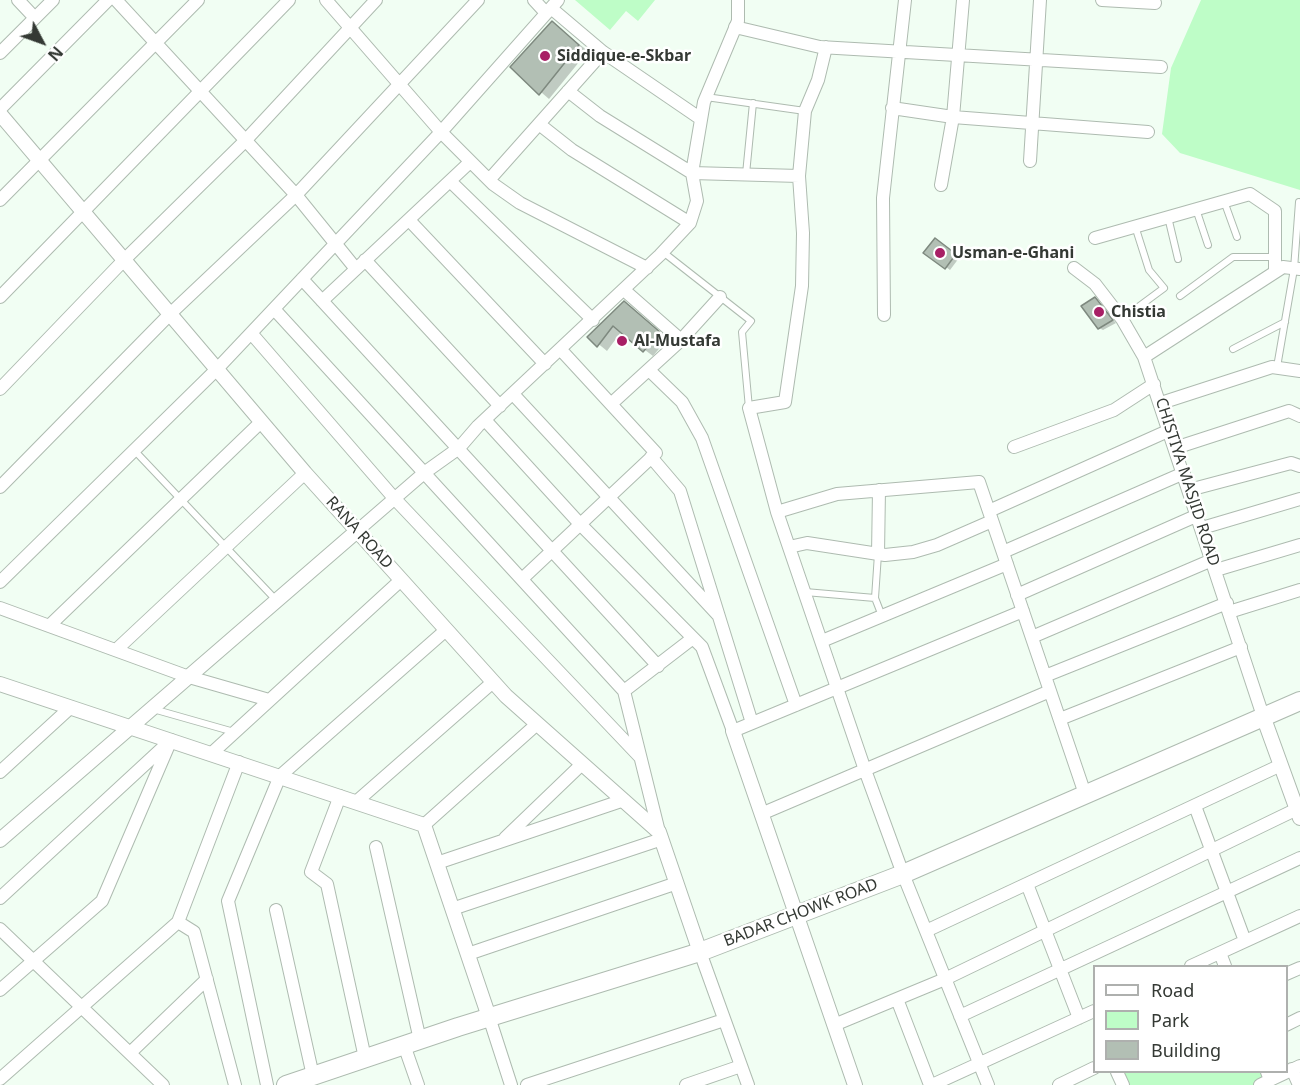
<!DOCTYPE html>
<style>
body{margin:0}
#map{position:relative;width:1300px;height:1085px;overflow:hidden;background:#f1fef3;font-family:"Noto Sans",sans-serif}
canvas{display:block}
.legend{position:absolute;left:1093px;top:965px;width:195px;height:108px;box-sizing:border-box;background:#fff;border:2px solid #aeb0ae;margin:0;padding:8px 10px;list-style:none;font-size:18px;color:#343934}
.legend li{display:flex;align-items:center;gap:12px;height:30px}
.legend b{width:30px;border:2px solid #aeb0ae}
.north{position:absolute;left:12px;top:12px;width:60px;height:60px;-webkit-text-stroke:4px #fff;paint-order:stroke;rotate:131deg;font-size:16px;font-weight:700;line-height:24px;text-align:center;color:#343934}
.north::after{content:'';display:block;margin:auto;width:21px;height:27px;background:#343934;clip-path:polygon(50% 0,100% 100%,50% 72%,0 100%)}
</style>
<div id="map">
<canvas width="1300" height="1085"></canvas>
<ul class="legend">
<li><b style="height:8px;background:#fff"></b>Road</li>
<li><b style="height:16px;background:#befdc7"></b>Park</li>
<li><b style="height:16px;background:#b2bfb4"></b>Building</li>
</ul>
<div class="north">N</div>
</div>
<script>
const ctx = document.querySelector('canvas').getContext('2d');
ctx.lineJoin = 'round';
function paint(path, color) { ctx.fillStyle = color; ctx.fill(path, 'evenodd'); }
const toPath = rows => new Path2D(rows.map(r => 'M' + r).join(''));
function stroke(path, color, width, dash) { ctx.strokeStyle = color; ctx.lineWidth = width; ctx.lineCap = dash ? 'butt' : 'round'; ctx.setLineDash(dash || []); ctx.stroke(path); }
function write(font, color, halo, rows, align = 'center') {
  ctx.font = font + ' "Noto Sans",sans-serif'; ctx.lineWidth = 5; ctx.setLineDash([]); ctx.textBaseline = 'middle'; ctx.strokeStyle = halo; ctx.fillStyle = color; for (const [text, x, y, turn = 0] of rows) {
    ctx.save(); ctx.translate(x, y); ctx.rotate((+turn || 0) * Math.PI / 180); ctx.textAlign = isNaN(turn) ? turn : align; if (halo) ctx.strokeText(text, 0, 0); ctx.fillText(text, 0, 0); ctx.restore();
  }
}
paint(toPath([
 [575,0,655,0,638,21,626,11,610,30],
 [1201,0,1300,0,1300,190,1180,153,1162,134,1171,68],
 [1118,1072,1267,1072,1260,1085,1123,1085]
]), '#befdc7');
paint(toPath([
 [552,23,588,51,549,99,512,67],
 [939,242,959,258,950,270,946,267],
 [1095,299,1116,323,1103,330,1099,328],
 [625,303,668,338,653,356,621,332,607,351,590,337]
]), '#0003');
const building = toPath([
 [552,21,579,45,539,95,510,67,552,21],
 [935,238,956,254,945,269,923,253,935,238],
 [1095,297,1113,320,1098,329,1081,306,1095,297],
 [624,301,660,332,643,352,613,326,597,347,587,337,624,301]
]);
paint(building, '#b2bfb4');
stroke(building, '#7e897f', 1.5);
const service = toPath([
 [706,97,805,111],
 [746,174,753,103],
 [1224,201,1237,237],
 [1196,209,1208,245],
 [1168,217,1178,259],
 [663,252,751,321,742,332,749,408],
 [1180,296,1233,257,1275,257],
 [1122,319,1164,288,1149,270,1135,226],
 [1233,349,1285,322],
 [1277,367,1294,269,1299,202],
 [134,450,276,600],
 [878,554,875,598,882,616],
 [805,592,875,598],
 [153,709,234,732]
]);
const minor = toPath([
 [18,0,35,18],
 [116,0,296,195,356,269],
 [326,0,441,132,493,184,520,203,647,268],
 [534,0,546,13],
 [1102,0,1155,3],
 [551,8,603,52,701,119],
 [735,27,820,47,1161,67],
 [826,47,818,80,805,111,799,176,803,233,802,286,785,402,749,408,777,512,865,770,903,874,988,1085],
 [0,53,53,0],
 [568,91,600,116,692,173,799,176],
 [892,108,953,117,1148,132],
 [0,109,108,0],
 [539,124,572,150,690,223],
 [1030,161,1040,0],
 [489,180,603,52],
 [450,181,593,320],
 [941,185,953,117,963,0],
 [0,200,198,0],
 [409,220,545,364],
 [1095,238,1250,194,1275,211,1275,272],
 [365,260,500,406],
 [1074,268,1095,284,1122,319,1144,357,1263,716],
 [302,279,658,666],
 [624,290,681,340],
 [0,297,289,0],
 [322,301,469,163],
 [274,309,624,691,659,832],
 [884,315,883,198,905,0],
 [251,333,394,498,640,757],
 [1144,357,1283,267,1300,269],
 [649,370,682,402,702,438,796,705],
 [0,389,124,260,245,141,376,0],
 [513,394,718,615],
 [1161,403,1272,367,1300,371],
 [611,404,681,340,720,297],
 [485,420,580,524,702,647,733,731,1023,611],
 [1014,447,1114,410,1154,384],
 [1175,448,1289,411,1300,416],
 [651,457,680,491,752,723],
 [0,487,170,314,296,195,478,0],
 [1189,490,1291,463,1300,466],
 [989,511,1170,430],
 [777,512,837,494,979,482,1085,794],
 [1202,528,1300,499],
 [357,531,424,473,459,448,478,426,660,255,690,223,697,201,692,173,704,102,738,21,738,0],
 [789,547,807,543,885,555,913,552,937,545,992,521],
 [1003,552,1184,473],
 [878,554,879,490],
 [1216,570,1300,545],
 [522,579,656,453,561,350],
 [0,582,217,369,441,132,558,0],
 [1017,595,1198,515],
 [0,608,189,677,269,700],
 [1229,612,1300,590],
 [49,626,261,422],
 [1032,637,1212,560],
 [822,641,1007,564],
 [116,650,305,473],
 [1045,676,1227,603],
 [624,691,693,638],
 [1060,719,1241,647],
 [212,753,401,580],
 [0,772,71,707],
 [340,796,311,872,327,884,365,1058],
 [356,802,493,682],
 [1195,806,1245,941],
 [761,814,1050,691],
 [424,825,537,724],
 [505,838,582,764],
 [376,847,420,1040],
 [437,863,624,800],
 [1027,884,1079,1018],
 [0,898,168,743],
 [452,909,662,839],
 [276,910,313,1076],
 [178,922,239,762],
 [0,929,163,1085],
 [926,931,1281,765],
 [700,952,748,1085],
 [1220,953,1225,966],
 [468,954,677,883],
 [1191,966,1300,916],
 [1286,974,1300,968],
 [0,990,102,901,171,740],
 [897,999,930,1085],
 [960,1016,1300,858],
 [489,1017,511,1085],
 [834,1025,945,979,1297,809],
 [1286,1025,1300,1018],
 [404,1045,418,1085],
 [130,1053,207,979],
 [1292,1069,1299,1085],
 [1117,1072,1123,1085],
 [0,1079,178,922,194,932,235,1085],
 [1270,1080,1300,1066],
 [267,1085,228,901,280,776,446,630],
 [527,1085,724,1020],
 [686,1085,741,1066],
 [932,1085,1094,1011],
 [1059,1085,1094,1068],
 [1260,1085,1270,1080,1267,1072]
]);
const tertiary = toPath([
 [0,114,305,473,506,696,659,832,700,952],
 [0,684,424,825,489,1017],
 [1263,716,1300,818],
 [733,731,855,1085],
 [0,840,357,531]
]);
const primary = toPath([
 [286,1085,458,1027,700,952,903,874,1300,701]
]);
stroke(service, '#aebbb0', 8);
stroke(minor, '#aebbb0', 14);
stroke(tertiary, '#aebbb0', 16);
stroke(primary, '#aebbb0', 20);
stroke(service, '#fff', 6);
stroke(minor, '#fff', 12);
stroke(tertiary, '#fff', 14);
stroke(primary, '#fff', 18);
for (const [x, y, r, color] of [
 [545,56,6,"#a81f65"],
 [940,253,6,"#a81f65"],
 [1099,312,6,"#a81f65"],
 [622,341,6,"#a81f65"]
]) { const dot = new Path2D(); dot.arc(x, y, r, 0, 2 * Math.PI); ctx.fillStyle = color; ctx.fill(dot); stroke(dot, '#fff', 2); }
write('bold 16px', '#343934', '#fff', [
 ["Siddique-e-Skbar",557,56],
 ["Usman-e-Ghani",952,253],
 ["Chistia",1111,312],
 ["Al-Mustafa",634,341]
], 'left');
write('16px', '#343934', '#fff', [
 ["CHISTIYA MASJID ROAD",1187,482,72],
 ["RANA ROAD",359,533,48],
 ["BADAR CHOWK ROAD",801,913,-21]
]);
</script>
